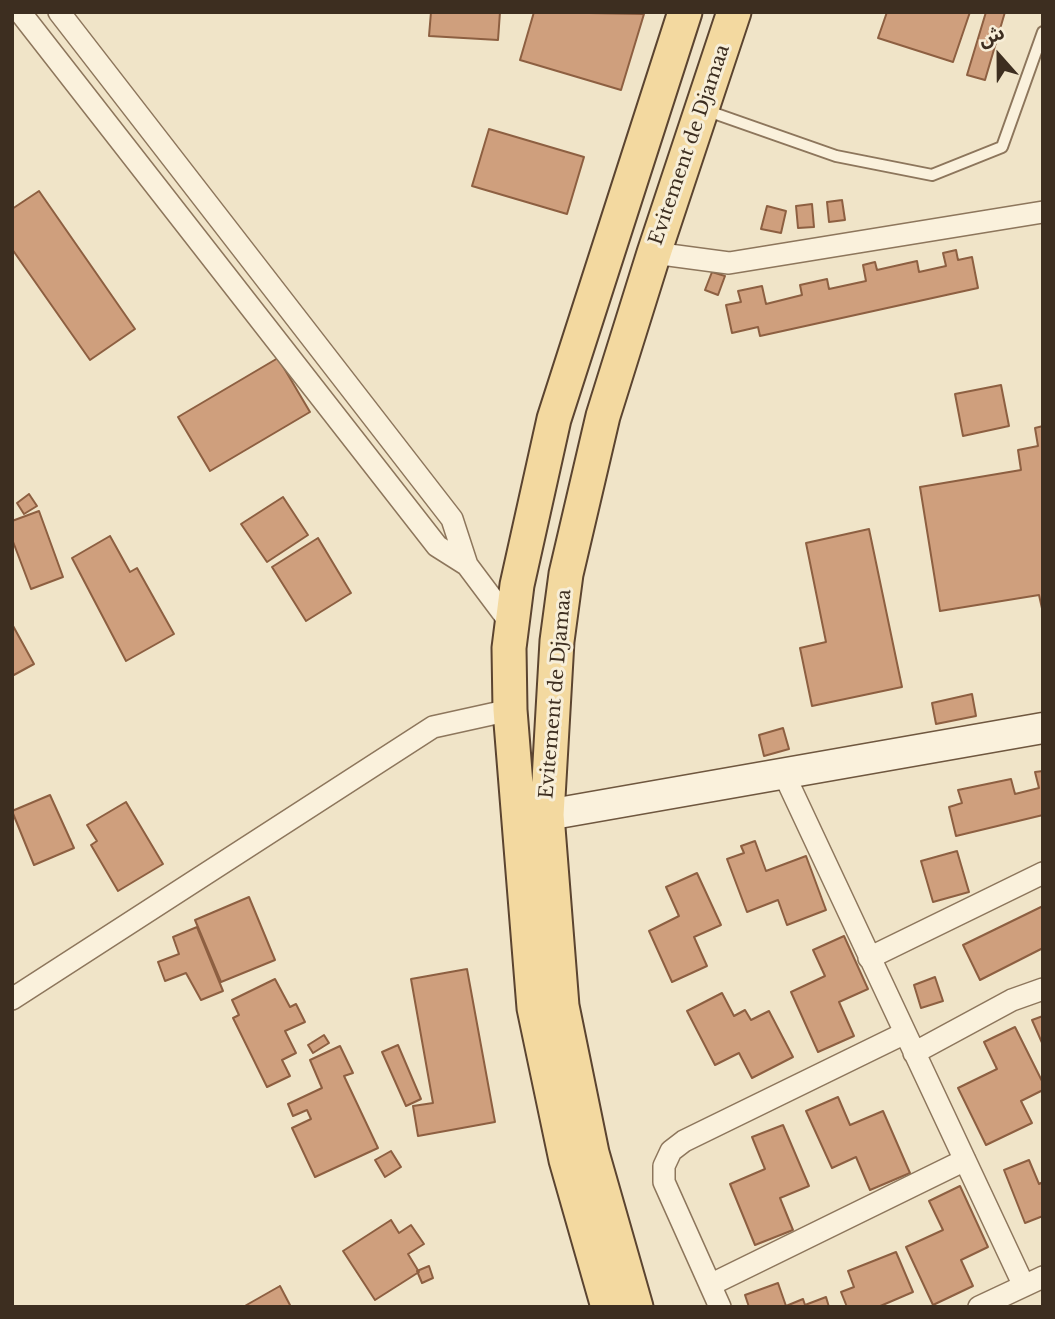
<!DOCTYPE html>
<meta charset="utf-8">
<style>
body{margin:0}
#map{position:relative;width:1055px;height:1319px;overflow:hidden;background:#f0e4c8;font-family:"Libre Baskerville","Noto Sans Arabic",serif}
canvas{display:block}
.frame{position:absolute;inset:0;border:14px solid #3d2e20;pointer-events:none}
.north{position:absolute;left:964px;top:21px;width:70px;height:70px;-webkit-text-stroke:5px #f7eed8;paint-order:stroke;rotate:339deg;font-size:19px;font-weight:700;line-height:28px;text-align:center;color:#3d2e20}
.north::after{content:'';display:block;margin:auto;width:24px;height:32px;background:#3d2e20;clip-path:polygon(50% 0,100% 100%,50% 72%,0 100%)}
</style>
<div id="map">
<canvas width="1055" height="1319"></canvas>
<div class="frame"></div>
<div class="north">ش</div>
</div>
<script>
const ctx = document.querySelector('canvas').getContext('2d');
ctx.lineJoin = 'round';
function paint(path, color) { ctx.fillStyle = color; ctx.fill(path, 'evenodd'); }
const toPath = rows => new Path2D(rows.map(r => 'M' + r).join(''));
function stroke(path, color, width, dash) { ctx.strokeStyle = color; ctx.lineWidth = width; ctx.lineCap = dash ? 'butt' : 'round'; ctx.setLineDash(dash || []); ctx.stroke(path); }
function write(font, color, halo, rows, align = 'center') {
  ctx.font = font + ' "Libre Baskerville",serif'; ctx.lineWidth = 6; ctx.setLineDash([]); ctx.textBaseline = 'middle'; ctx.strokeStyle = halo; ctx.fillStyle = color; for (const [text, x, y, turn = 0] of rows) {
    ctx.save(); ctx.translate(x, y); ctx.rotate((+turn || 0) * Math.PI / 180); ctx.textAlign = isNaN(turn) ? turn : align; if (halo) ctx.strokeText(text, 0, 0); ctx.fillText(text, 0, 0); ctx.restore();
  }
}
const building = toPath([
 [431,12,500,12,498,40,429,36,431,12],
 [534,12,644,14,621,90,520,60,534,12],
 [887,12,970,12,953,62,878,38,887,12],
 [986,12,1005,12,985,80,967,75,986,12],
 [489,129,584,157,567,214,472,186,489,129],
 [39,191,135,329,90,360,12,249,12,209,39,191],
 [842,200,845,220,829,222,827,202,842,200],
 [812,204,814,227,798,228,796,206,812,204],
 [767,206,786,211,781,233,761,229,767,206],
 [956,250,958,260,972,257,978,288,760,336,758,327,732,333,726,305,741,302,738,291,762,286,766,304,802,295,800,285,827,279,829,289,866,281,863,265,875,262,877,270,917,261,919,272,946,266,943,253,956,250],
 [712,272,725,276,718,295,705,290,712,272],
 [278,358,310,412,210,471,178,417,278,358],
 [1001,385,1009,426,963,436,955,394,1001,385],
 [1043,426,1043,613,1039,595,940,611,920,487,1021,470,1018,450,1038,446,1035,428,1043,426],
 [29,494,37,506,24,514,17,503,29,494],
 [283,497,308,535,267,562,241,524,283,497],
 [39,511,63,577,31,589,12,539,12,521,39,511],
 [869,529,902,687,812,706,800,648,826,642,806,543,869,529],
 [110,536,130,572,137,568,174,634,126,661,72,558,110,536],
 [318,538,351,593,306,621,272,567,318,538],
 [12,624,34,664,12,676,12,624],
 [972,694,976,716,936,724,932,703,972,694],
 [783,728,789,749,764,756,759,735,783,728],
 [1043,771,1043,815,956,836,949,807,962,803,958,790,1011,779,1015,794,1039,788,1035,772,1043,771],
 [50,795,74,848,34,865,12,811,50,795],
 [126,802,163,864,118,891,91,845,97,841,87,825,126,802],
 [755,841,766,871,806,856,826,910,787,925,778,900,747,912,727,859,744,853,741,846,755,841],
 [957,851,969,892,933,902,921,861,957,851],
 [697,873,721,925,694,937,707,966,672,982,649,931,679,916,666,887,697,873],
 [249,897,275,960,221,982,195,920,249,897],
 [1043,906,1043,948,980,980,963,945,1043,906],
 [197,927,223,991,201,1000,186,973,165,981,158,962,179,954,173,937,197,927],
 [844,936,868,989,839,1002,854,1036,818,1052,791,992,825,976,813,950,844,936],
 [467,969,495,1122,418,1136,413,1106,433,1103,411,979,467,969],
 [935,977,943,1001,921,1008,914,985,935,977],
 [275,979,290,1007,296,1004,305,1022,285,1031,296,1053,282,1060,290,1076,267,1087,233,1018,239,1015,232,1000,275,979],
 [722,993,734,1016,745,1010,751,1020,769,1011,793,1057,752,1078,739,1053,715,1065,687,1011,722,993],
 [1043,1016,1043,1045,1032,1020,1043,1016],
 [1015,1027,1043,1083,1043,1090,1021,1101,1032,1123,986,1145,958,1088,997,1069,984,1042,1015,1027],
 [324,1035,329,1043,313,1053,308,1045,324,1035],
 [398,1045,421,1099,406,1106,382,1052,398,1045],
 [340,1046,353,1073,344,1076,378,1148,315,1177,292,1128,311,1119,307,1110,293,1116,288,1104,322,1088,310,1060,340,1046],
 [838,1097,850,1125,883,1111,910,1173,870,1190,856,1157,832,1168,806,1111,838,1097],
 [783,1125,809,1186,780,1198,793,1230,755,1245,730,1184,765,1169,752,1137,783,1125],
 [391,1151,401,1167,385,1177,375,1160,391,1151],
 [1029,1160,1039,1184,1043,1182,1043,1216,1025,1223,1004,1170,1029,1160],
 [960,1186,988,1247,961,1260,973,1286,933,1305,906,1247,943,1230,929,1201,960,1186],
 [391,1220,399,1233,411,1225,424,1244,408,1254,419,1272,375,1300,343,1251,391,1220],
 [896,1252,913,1292,878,1307,847,1307,841,1292,854,1287,848,1271,896,1252],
 [429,1266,433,1278,422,1283,417,1271,429,1266],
 [778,1283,786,1306,803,1299,805,1305,826,1297,829,1307,749,1307,745,1295,778,1283],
 [280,1286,291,1307,243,1307,280,1286]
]);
paint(building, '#cf9f7d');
stroke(building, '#8d5f41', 2);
const lane = toPath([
 [705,110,836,156,932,175,1002,147,1043,32]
]);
const street = toPath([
 [20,12,437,546,467,565],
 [59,12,452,519,467,565,512,625],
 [654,253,729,263,1043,212],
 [783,772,1024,1286],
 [869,958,1043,873],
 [12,999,433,727,510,710],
 [914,1053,1012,1000,1043,989],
 [710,1285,965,1160],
 [720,1307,664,1182,664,1166,671,1151,684,1141,905,1033],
 [979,1307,1043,1277]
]);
const secondary = toPath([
 [547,815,1043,728]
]);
const primary = toPath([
 [608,1307,566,1160,534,1008,510,710,509,648,517,585,554,419,685,12],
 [636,1307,592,1153,562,1006,547,815,557,641,566,574,603,416,654,253,734,12]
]);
stroke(lane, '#8d765c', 14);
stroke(street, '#8d765c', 24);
stroke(secondary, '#6f573f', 33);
stroke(primary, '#5b4430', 37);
stroke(lane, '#faf1dc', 10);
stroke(street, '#faf1dc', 21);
stroke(secondary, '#faf1dc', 30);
stroke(primary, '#f3d9a0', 33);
write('19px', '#3d2e20', '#f7eed8', [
 ["Evitement de Djamaa",690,145,-71],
 ["Evitement de Djamaa",556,694,-85]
]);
</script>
